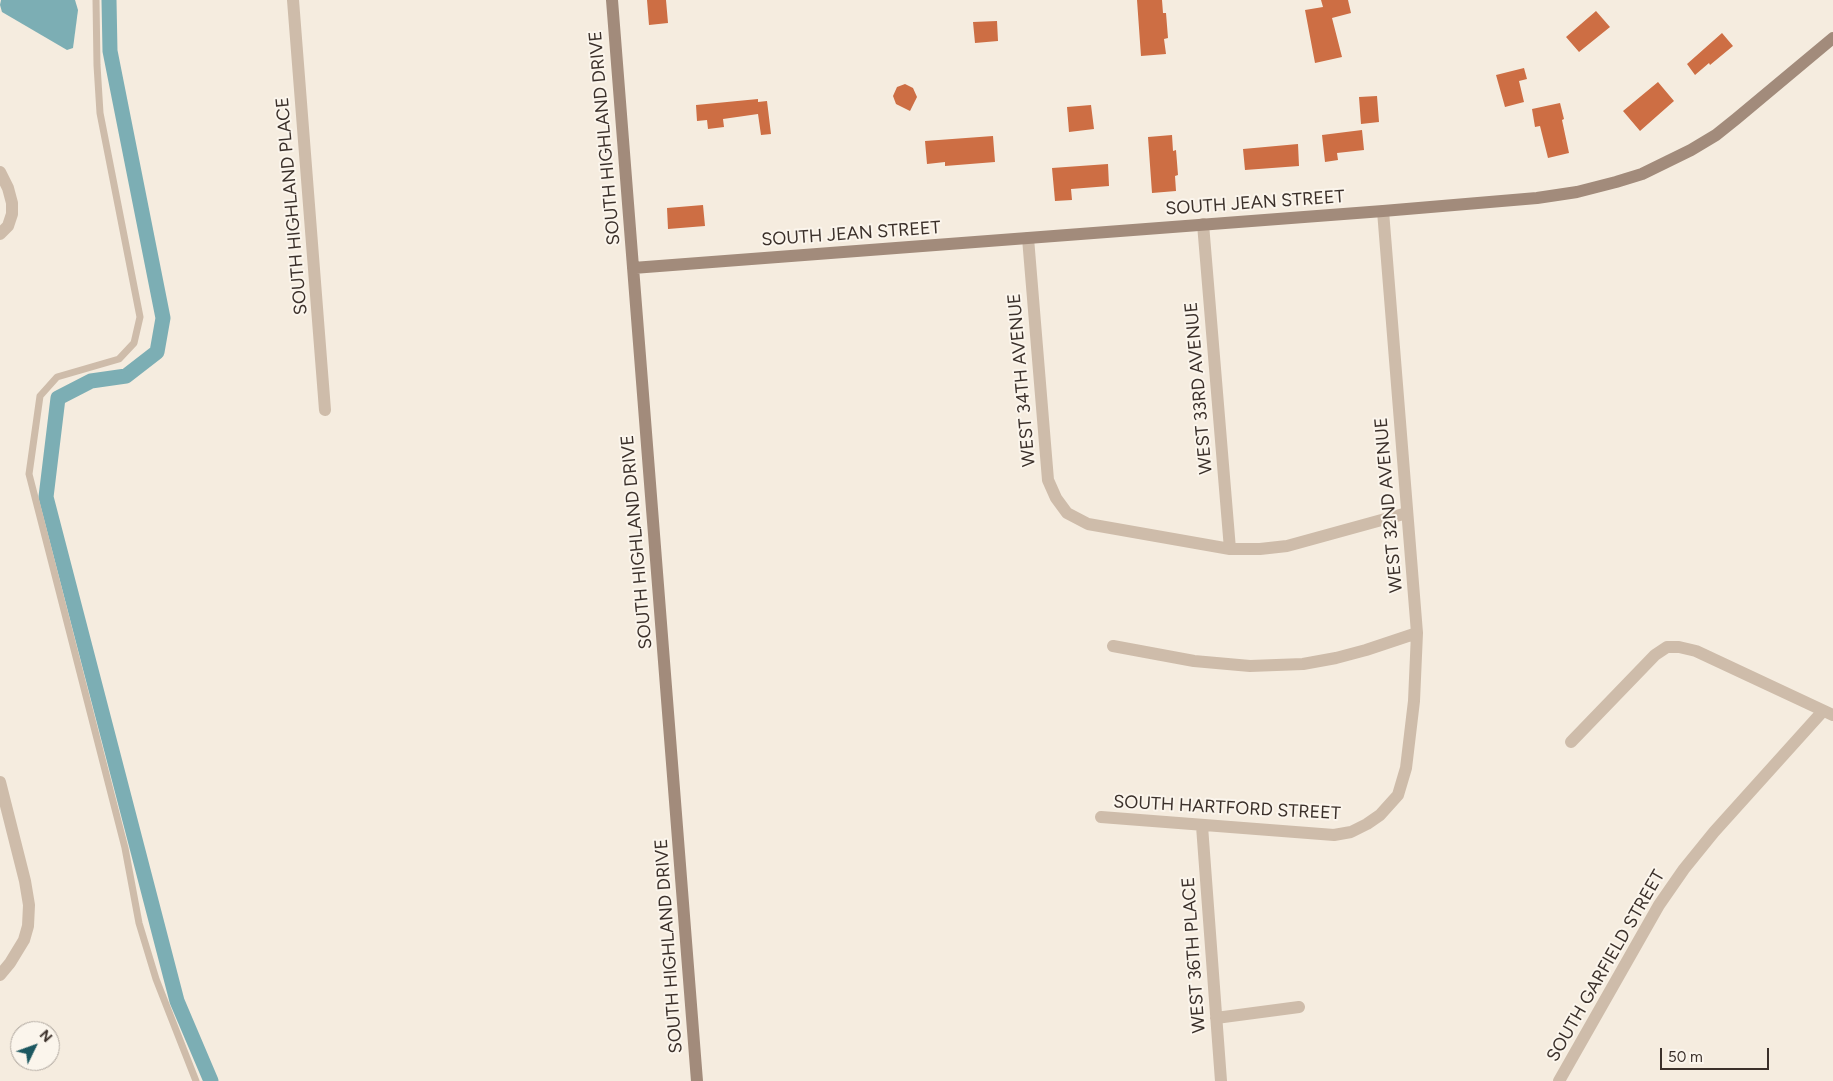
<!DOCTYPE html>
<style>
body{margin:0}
#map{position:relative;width:1833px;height:1081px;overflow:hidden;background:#f5ecdf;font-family:Figtree,sans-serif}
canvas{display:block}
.north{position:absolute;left:10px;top:1021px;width:50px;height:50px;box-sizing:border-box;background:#fbf5ec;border:1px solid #aea69e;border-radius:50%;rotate:48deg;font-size:14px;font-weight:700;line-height:20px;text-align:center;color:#3b302a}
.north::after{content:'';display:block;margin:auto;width:18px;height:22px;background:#1c5760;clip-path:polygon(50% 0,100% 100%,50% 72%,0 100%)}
.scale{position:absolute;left:1660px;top:1048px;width:109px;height:22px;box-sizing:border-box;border:2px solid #3b302a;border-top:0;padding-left:6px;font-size:15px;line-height:18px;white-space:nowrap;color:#3b302a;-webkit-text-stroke:4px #fbf5ec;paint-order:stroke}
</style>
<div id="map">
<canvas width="1833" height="1081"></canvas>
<div class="north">N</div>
<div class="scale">50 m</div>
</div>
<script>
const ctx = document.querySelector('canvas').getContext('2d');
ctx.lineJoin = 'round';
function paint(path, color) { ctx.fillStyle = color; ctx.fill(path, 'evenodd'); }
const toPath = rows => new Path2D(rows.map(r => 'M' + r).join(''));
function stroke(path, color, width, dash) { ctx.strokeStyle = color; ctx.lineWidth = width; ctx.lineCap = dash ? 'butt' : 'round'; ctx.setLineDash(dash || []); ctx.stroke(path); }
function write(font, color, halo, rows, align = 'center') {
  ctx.font = font + ' Figtree,sans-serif'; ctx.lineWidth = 4; ctx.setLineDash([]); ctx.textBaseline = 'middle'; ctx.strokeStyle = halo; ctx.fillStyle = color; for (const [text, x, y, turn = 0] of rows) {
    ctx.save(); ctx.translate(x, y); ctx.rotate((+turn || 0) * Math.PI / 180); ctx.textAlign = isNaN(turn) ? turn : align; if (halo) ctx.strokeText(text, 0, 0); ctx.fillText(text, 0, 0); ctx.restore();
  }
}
paint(toPath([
 [1,0,75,0,78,10,73,48,67,50,2,12,0,5]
]), '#7caeb4');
stroke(toPath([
 [109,0,110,51,163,318,157,352,126,376,91,381,58,398,46,497,177,1001,211,1081]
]), '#7caeb4', 15);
paint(toPath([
 [647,0,666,0,668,23,649,25],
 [1137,0,1162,0,1163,13,1166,13,1168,38,1164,39,1166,54,1141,56],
 [1321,0,1348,0,1351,13,1332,18,1342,57,1315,63,1305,10,1323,7],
 [1596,11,1610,27,1579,52,1566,37],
 [997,21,998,41,975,43,973,22],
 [1722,33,1733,46,1710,65,1709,63,1695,75,1687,64],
 [1524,68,1527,79,1519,81,1524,102,1505,107,1496,75],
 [1658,82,1674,101,1640,131,1623,111],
 [905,84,913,88,917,97,910,111,896,104,893,96,897,87],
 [1377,96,1379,122,1361,124,1359,97],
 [758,99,758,102,767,101,771,134,761,135,758,114,723,119,724,127,708,129,707,120,697,121,696,105],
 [1560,103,1564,119,1562,120,1569,153,1548,158,1540,126,1535,127,1532,109],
 [1091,105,1094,129,1069,132,1067,107],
 [1362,130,1364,150,1337,153,1338,160,1325,162,1322,135],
 [1172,135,1173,151,1176,150,1178,175,1175,176,1176,191,1152,193,1148,137],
 [993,136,995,162,945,166,945,162,927,164,925,141],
 [1298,144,1299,166,1245,170,1243,149],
 [1108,164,1109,186,1071,189,1072,200,1055,201,1052,168],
 [703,205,705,226,668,229,667,208]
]), '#cd6e44');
stroke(toPath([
 [96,0,97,65,100,113,140,317,134,343,119,359,57,377,40,396,29,474,125,848,139,923,156,979,196,1081]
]), '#cebcaa', 7);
stroke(toPath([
 [293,0,325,410],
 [0,172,8,188,12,203,12,214,8,226,0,234],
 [1203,224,1230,549],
 [1028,238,1048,480,1056,498,1067,513,1088,524,1230,549,1260,549,1287,546,1407,513],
 [1113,646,1194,661,1250,666,1303,664,1336,658,1366,650,1417,633],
 [1571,742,1655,655,1667,647,1679,647,1696,651,1833,715],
 [0,782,25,881,29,905,28,926,24,940,10,963,0,975],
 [1101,817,1334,835,1351,832,1367,824,1380,815,1398,795,1406,768,1414,701,1417,633,1383,211],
 [1202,826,1221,1081],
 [1216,1018,1299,1007],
 [1559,1081,1659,905,1684,869,1714,832,1823,711]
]), '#cebcaa', 12);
stroke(toPath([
 [612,0,697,1081],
 [633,268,1383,211,1537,198,1577,192,1616,182,1642,174,1691,150,1716,135,1736,119,1833,38]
]), '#a28b7b', 12);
write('18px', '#3b302a', '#fbf5ec', [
 ["SOUTH HIGHLAND DRIVE",605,138,-95],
 ["SOUTH JEAN STREET",1255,203,-4],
 ["SOUTH HIGHLAND PLACE",292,206,-95],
 ["SOUTH JEAN STREET",851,234,-4],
 ["WEST 34TH AVENUE",1022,380,-95],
 ["WEST 33RD AVENUE",1199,388,-95],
 ["WEST 32ND AVENUE",1389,505,-95],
 ["SOUTH HIGHLAND DRIVE",637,542,-95],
 ["SOUTH HARTFORD STREET",1227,808,3],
 ["SOUTH HIGHLAND DRIVE",669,946,-94],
 ["WEST 36TH PLACE",1194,955,-94],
 ["SOUTH GARFIELD STREET",1606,966,-60]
]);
</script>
